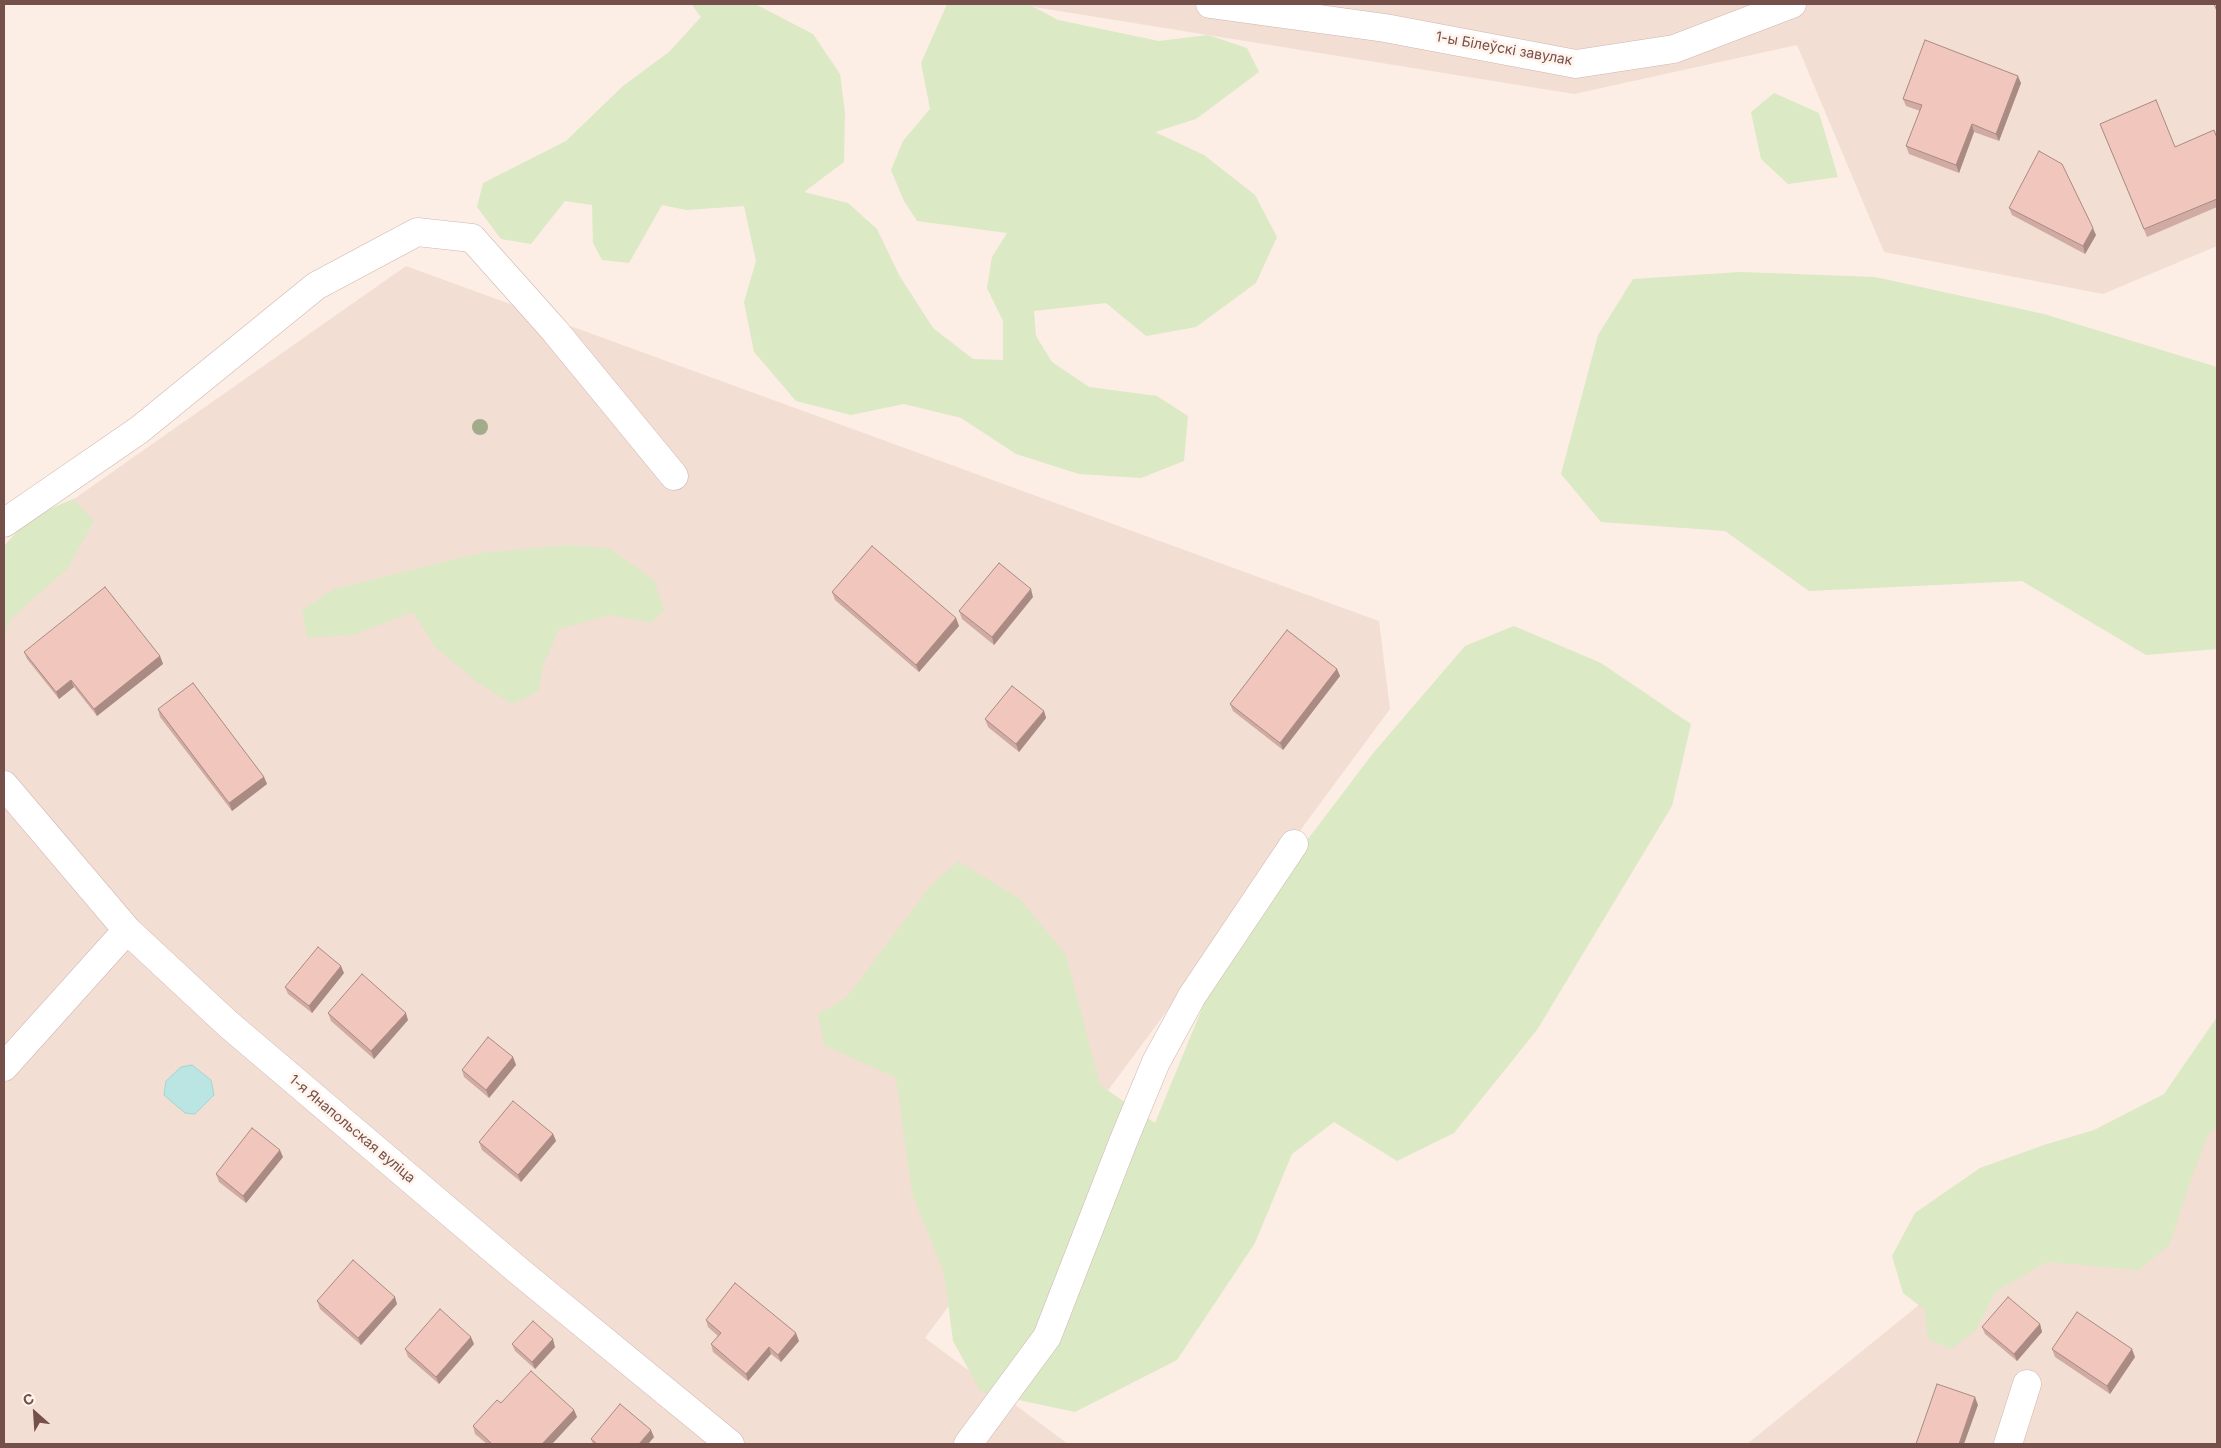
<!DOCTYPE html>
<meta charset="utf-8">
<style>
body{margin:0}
#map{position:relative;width:2221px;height:1448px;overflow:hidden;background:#fceee5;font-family:Inter,sans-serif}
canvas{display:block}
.frame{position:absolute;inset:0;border:5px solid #75504b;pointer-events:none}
.north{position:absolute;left:10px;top:1388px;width:50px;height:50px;-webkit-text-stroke:4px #fff3eb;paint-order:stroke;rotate:334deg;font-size:14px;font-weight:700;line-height:20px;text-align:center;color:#75504b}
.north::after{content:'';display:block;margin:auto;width:18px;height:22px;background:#75504b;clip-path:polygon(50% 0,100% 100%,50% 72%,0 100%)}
</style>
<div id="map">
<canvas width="2221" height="1448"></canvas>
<div class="frame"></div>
<div class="north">С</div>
</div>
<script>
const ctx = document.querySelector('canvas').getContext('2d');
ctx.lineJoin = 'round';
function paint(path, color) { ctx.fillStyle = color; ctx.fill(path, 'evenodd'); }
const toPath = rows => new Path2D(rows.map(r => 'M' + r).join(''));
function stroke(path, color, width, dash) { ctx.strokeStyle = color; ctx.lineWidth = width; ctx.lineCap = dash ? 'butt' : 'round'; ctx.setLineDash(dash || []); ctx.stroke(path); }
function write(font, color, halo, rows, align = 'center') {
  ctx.font = font + ' Inter,sans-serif'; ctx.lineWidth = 5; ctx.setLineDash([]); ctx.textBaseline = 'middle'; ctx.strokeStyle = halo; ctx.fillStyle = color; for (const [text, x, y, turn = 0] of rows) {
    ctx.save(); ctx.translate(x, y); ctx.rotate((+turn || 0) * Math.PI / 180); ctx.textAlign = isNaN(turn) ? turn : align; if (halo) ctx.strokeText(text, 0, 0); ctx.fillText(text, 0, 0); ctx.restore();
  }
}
paint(toPath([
 [1027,4,2217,4,2217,246,2103,294,1884,252,1797,45,1574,94,1028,6],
 [406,266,1379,621,1390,709,925,1338,1068,1444,4,1444,4,548],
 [2217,1064,2217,1444,1747,1444]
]), '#f3ded4');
paint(toPath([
 [691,4,758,4,757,5,813,34,840,74,845,113,844,162,804,192,848,203,877,229,899,275,933,328,973,359,1003,360,1003,321,987,288,992,257,1007,233,917,221,904,201,891,170,903,141,930,109,921,63,947,4,1028,4,1058,20,1159,41,1208,35,1247,48,1259,72,1196,119,1155,132,1204,155,1255,195,1277,237,1256,283,1196,327,1146,336,1106,303,1034,311,1036,336,1052,362,1089,387,1157,396,1188,416,1184,461,1141,478,1079,474,1016,454,961,418,904,404,851,415,796,401,754,352,744,302,756,261,744,206,686,210,662,205,629,263,602,260,593,243,592,205,565,201,531,244,501,239,477,207,483,183,566,141,623,86,669,52,701,17],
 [1774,93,1819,113,1838,177,1788,184,1761,159,1751,112],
 [1740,272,1875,277,2044,314,2217,367,2217,649,2146,655,2022,581,1809,591,1725,531,1601,522,1561,474,1598,335,1633,279],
 [73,499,94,521,67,569,10,619,4,636,4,546,29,518],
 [567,545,609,548,654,580,664,610,651,623,610,615,559,629,543,665,539,691,512,704,477,682,435,647,413,612,353,635,307,638,302,610,334,589,481,553],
 [1514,626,1601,663,1691,724,1672,806,1537,1030,1454,1133,1397,1161,1334,1122,1292,1154,1255,1243,1177,1360,1075,1412,981,1392,953,1341,944,1273,912,1193,896,1078,824,1045,818,1014,847,997,929,888,958,861,1020,899,1066,955,1100,1085,1155,1123,1229,943,1374,752,1465,646],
 [2217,1017,2217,1125,2208,1135,2190,1182,2170,1244,2139,1270,2047,1262,1995,1292,1976,1330,1951,1349,1928,1339,1925,1310,1903,1293,1892,1256,1915,1213,1980,1168,2044,1145,2094,1130,2164,1094]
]), '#dbe9c4');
const water = toPath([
 [192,1065,211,1080,214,1095,195,1114,185,1113,164,1095,166,1081,181,1067,192,1065]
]);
paint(water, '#bae5e2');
stroke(water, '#a0d7d4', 1);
const minor = toPath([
 [1210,4,1385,28,1576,64,1674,49,1792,4],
 [4,523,139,430,316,286,417,232,472,238,555,331,674,476],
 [4,785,127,930,228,1024,520,1272,730,1444],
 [4,1067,127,930],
 [968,1444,1047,1337,1123,1142,1156,1062,1192,996,1294,844],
 [2008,1444,2027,1384]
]);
stroke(minor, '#cfb6af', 29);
stroke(minor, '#fff', 28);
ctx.fillStyle = '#a3ab8a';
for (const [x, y] of [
 [480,427]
]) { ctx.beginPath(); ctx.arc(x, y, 8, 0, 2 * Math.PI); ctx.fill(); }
paint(toPath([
 [2021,83,1999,141,1974,132,1959,173,1909,154,1906,146,1920,111,1906,106,1903,99],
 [2103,131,2175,147,2217,138,2217,207,2147,237],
 [2009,208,2096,235,2085,254,2012,215],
 [832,592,956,618,959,626,919,672,835,600],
 [1033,597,994,645,962,619,959,611],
 [24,652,160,656,163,664,97,716,74,687,59,699,27,659],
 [1337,669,1340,676,1283,750,1233,711,1230,704],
 [158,709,264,777,267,784,232,811,160,717],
 [1044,711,1046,718,1019,752,988,727,985,719],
 [344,973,312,1013,288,994,285,987],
 [328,1013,408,1020,374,1059,331,1021],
 [513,1057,516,1065,489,1098,464,1077,462,1070],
 [553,1134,556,1141,521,1182,482,1150,479,1142],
 [283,1157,246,1203,219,1182,216,1174],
 [317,1301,397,1304,361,1345,320,1309],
 [706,1320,799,1341,781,1362,771,1354,748,1381,713,1352,711,1344,718,1336,708,1327],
 [2040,1324,2042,1332,2017,1361,1985,1334,1982,1327],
 [474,1344,439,1384,408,1357,405,1349],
 [512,1344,555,1347,535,1369,515,1351],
 [2052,1349,2135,1357,2110,1394,2055,1357],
 [501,1403,574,1410,577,1417,552,1444,487,1444,475,1434,473,1426],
 [654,1437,648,1444,593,1444,591,1439]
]), '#cfaba3');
paint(toPath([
 [2018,76,2021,83,1999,141,1996,134],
 [1972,124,1974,132,1959,173,1956,165],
 [2093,228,2096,235,2085,254,2083,246],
 [1031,589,1033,597,994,645,992,637],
 [956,618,959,626,919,672,916,665],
 [160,656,163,664,97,716,94,709],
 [1337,669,1340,676,1283,750,1280,743],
 [71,680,74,687,59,699,56,692],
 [1044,711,1046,718,1019,752,1016,744],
 [264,777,267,784,232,811,229,803],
 [341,966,344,973,312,1013,309,1006],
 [406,1013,408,1020,374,1059,371,1051],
 [513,1057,516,1065,489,1098,486,1090],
 [553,1134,556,1141,521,1182,518,1175],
 [280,1150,283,1157,246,1203,243,1196],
 [395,1297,397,1304,361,1345,358,1338],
 [2040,1324,2042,1332,2017,1361,2014,1354],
 [796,1333,799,1341,781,1362,778,1355],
 [471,1337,474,1344,439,1384,436,1377],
 [553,1339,555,1347,535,1369,532,1362],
 [769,1347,771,1354,748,1381,746,1374],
 [2132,1349,2135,1357,2110,1394,2107,1386],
 [1975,1397,1978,1405,1964,1444,1959,1444],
 [574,1410,577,1417,552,1444,542,1444],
 [651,1430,654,1437,648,1444,639,1444]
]), '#a98b84');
const building = toPath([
 [2214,4,2217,4,2217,11,2214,4],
 [1925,40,2018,76,1996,134,1972,124,1956,165,1906,146,1922,105,1903,99,1925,40],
 [2156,100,2175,147,2214,130,2217,138,2217,199,2144,229,2100,124,2156,100],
 [2039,151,2062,164,2093,228,2083,246,2009,208,2039,151],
 [872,546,956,618,916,665,832,592,872,546],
 [999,563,1031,589,992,637,959,611,999,563],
 [105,587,160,656,94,709,71,680,56,692,24,652,105,587],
 [1287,630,1337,669,1280,743,1230,704,1287,630],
 [193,683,264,777,229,803,158,709,193,683],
 [1012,686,1044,711,1016,744,985,719,1012,686],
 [318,947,341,966,309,1006,285,987,318,947],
 [362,974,406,1013,371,1051,328,1013,362,974],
 [488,1037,513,1057,486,1090,462,1070,488,1037],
 [513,1101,553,1134,518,1175,479,1142,513,1101],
 [252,1128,280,1150,243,1196,216,1174,252,1128],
 [353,1260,395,1297,358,1338,317,1301,353,1260],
 [735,1283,796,1333,778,1355,769,1347,746,1374,711,1344,721,1333,706,1320,735,1283],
 [2008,1297,2040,1324,2014,1354,1982,1327,2008,1297],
 [440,1309,471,1337,436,1377,405,1349,440,1309],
 [2077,1312,2132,1349,2107,1386,2052,1349,2077,1312],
 [533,1321,553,1339,532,1362,512,1344,533,1321],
 [531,1371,574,1410,542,1444,492,1444,473,1426,497,1400,501,1403,531,1371],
 [1937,1384,1975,1397,1959,1444,1916,1444,1937,1384],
 [620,1404,651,1430,639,1444,597,1444,591,1439,620,1404]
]);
paint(building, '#f1c7bd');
stroke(building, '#a98b84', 1);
write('14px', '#75504b', '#fff3eb', [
 ["1-ы Білеўскі завулак",1504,49,10],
 ["1-я Янапольская вуліца",352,1129,40]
]);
</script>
